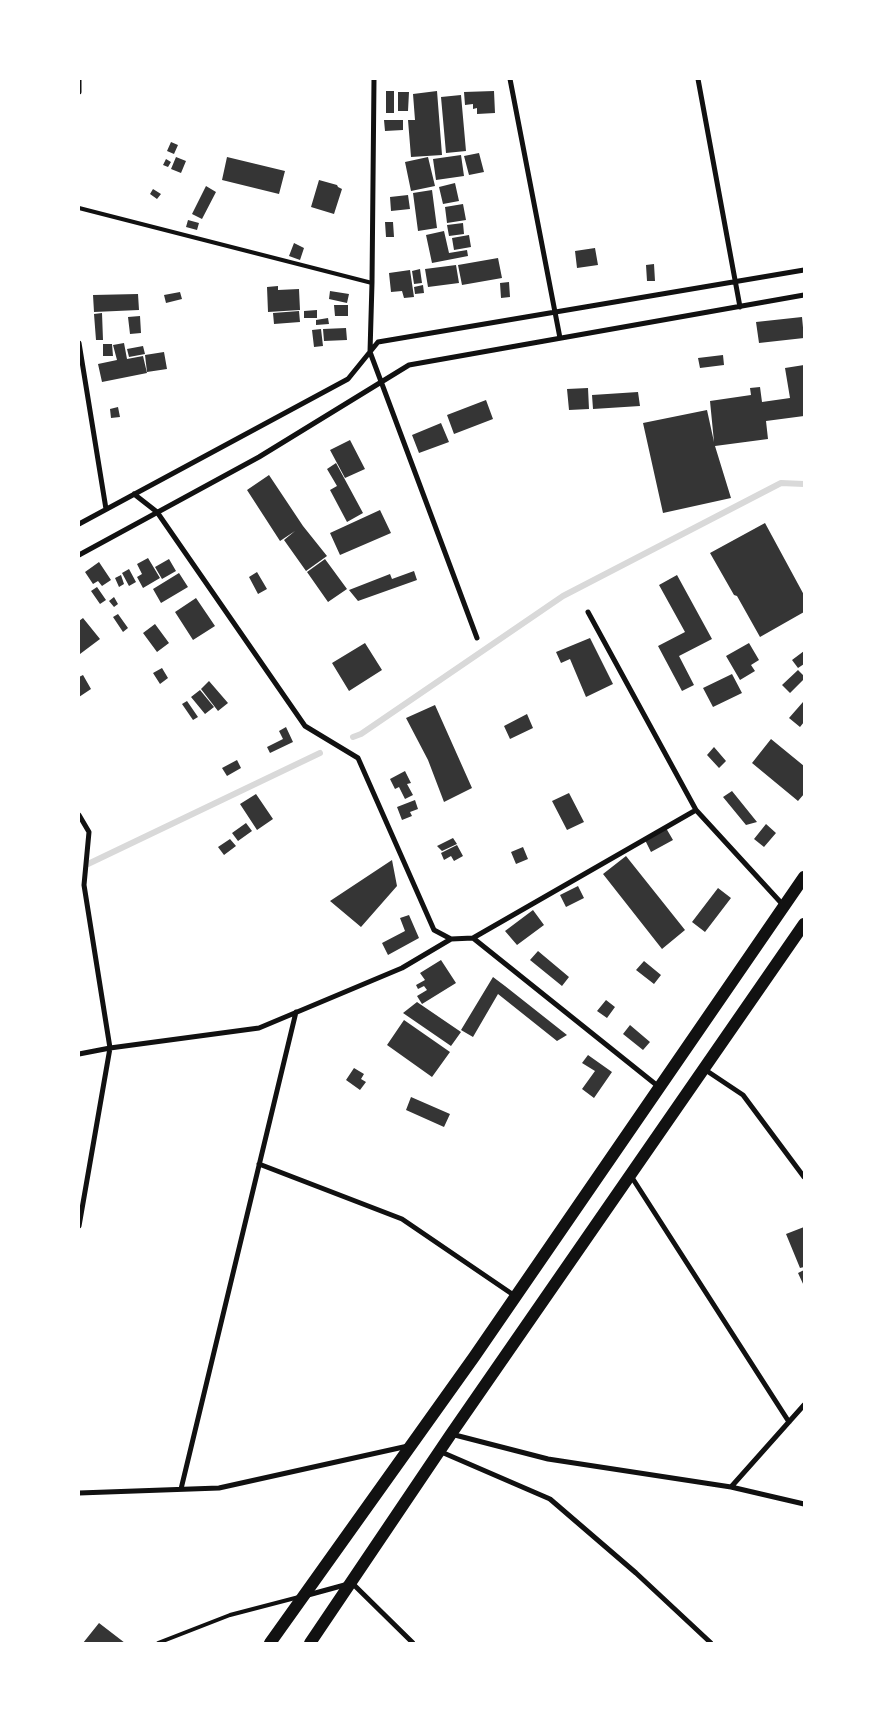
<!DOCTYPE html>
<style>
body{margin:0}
#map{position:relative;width:883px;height:1722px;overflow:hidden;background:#fff;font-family:"IBM Plex Serif",serif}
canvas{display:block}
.frame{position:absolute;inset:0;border:80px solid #fff;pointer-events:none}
</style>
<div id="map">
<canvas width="883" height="1722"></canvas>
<div class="frame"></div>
</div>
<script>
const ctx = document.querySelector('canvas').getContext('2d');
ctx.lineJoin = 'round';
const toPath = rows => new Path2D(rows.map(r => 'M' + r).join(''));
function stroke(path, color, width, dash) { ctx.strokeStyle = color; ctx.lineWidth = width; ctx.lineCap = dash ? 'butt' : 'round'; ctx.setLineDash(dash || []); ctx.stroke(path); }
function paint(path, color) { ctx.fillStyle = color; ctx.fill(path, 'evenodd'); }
stroke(toPath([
 [353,737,361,734,563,596,781,483,804,484],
 [88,864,320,753]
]), '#d9d9d9', 6);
paint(toPath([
 [386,91,394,91,394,113,386,113],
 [437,91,442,155,411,157,408,120,415,120,413,94],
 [494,91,495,113,477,114,477,108,473,109,473,104,465,105,464,92],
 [398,92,409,92,408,111,398,111],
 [461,95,466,151,446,153,441,97],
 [384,120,403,120,403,130,385,131],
 [171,142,178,145,174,154,167,151],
 [479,153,484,172,469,175,464,156],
 [461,155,464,176,436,180,433,159],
 [176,157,186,161,181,173,171,169],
 [227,157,285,171,279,194,222,180],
 [428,157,435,186,411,191,405,162],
 [166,159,171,162,168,167,163,165],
 [319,180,337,185,338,187,342,189,334,214,311,207],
 [455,183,459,201,443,204,439,187],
 [206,186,216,192,202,219,192,214],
 [153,189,161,194,157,199,150,194],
 [432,190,437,228,418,231,413,193],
 [408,195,410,209,391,211,390,197],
 [463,204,466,220,447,223,445,207],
 [188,220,199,223,197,230,186,227],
 [385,222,393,222,394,237,386,237],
 [463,223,464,234,449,236,447,225],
 [444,231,449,253,467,250,468,256,432,263,426,235],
 [469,235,471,247,454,250,452,238],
 [294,243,304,248,300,260,289,256],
 [595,248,598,265,577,268,575,251],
 [498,258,502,278,462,285,458,265],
 [654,264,655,281,647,281,646,265],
 [456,265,459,283,428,287,425,269],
 [420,269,422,283,414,284,412,271],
 [410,270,414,297,404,298,402,291,391,292,389,273],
 [509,282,510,297,501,298,500,283],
 [423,285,424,293,415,294,414,287],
 [278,286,278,290,299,289,300,310,268,312,267,287],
 [330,291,349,294,347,303,329,299],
 [180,292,182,299,166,303,164,295],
 [138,294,139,310,94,312,93,295],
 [334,305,348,305,348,316,335,316],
 [317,310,317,318,304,318,304,311],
 [299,311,300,322,274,324,273,313],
 [102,313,103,340,96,340,94,314],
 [140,316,141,333,130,334,128,317],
 [802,317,804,338,759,343,756,322],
 [328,318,329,324,316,325,316,320],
 [346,328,347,340,324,341,323,329],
 [321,329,323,346,314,347,312,330],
 [124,343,127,359,143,356,147,373,102,382,98,364,117,360,113,345],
 [103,344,112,344,113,356,103,356],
 [143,346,145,354,129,357,127,349],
 [164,352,167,369,147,372,145,355],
 [723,355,724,365,700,368,698,358],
 [804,365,804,416,766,421,768,439,715,446,731,498,663,513,643,423,707,410,714,442,710,401,751,395,750,388,760,387,762,402,790,398,785,368],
 [588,388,589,409,569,410,567,389],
 [638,392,640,406,593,409,592,395],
 [486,400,493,419,454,434,447,415],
 [118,407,120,417,111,418,110,409],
 [441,423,449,442,419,453,412,435],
 [350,440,365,469,345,478,330,450],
 [336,463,363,513,347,522,330,490,337,486,327,469],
 [269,475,303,526,327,556,306,571,284,540,295,531,280,541,247,490],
 [380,510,391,533,340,555,330,533],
 [765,523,804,595,804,612,760,637,737,596,734,595,710,553],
 [148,558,160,578,143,588,137,577,142,574,137,564],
 [169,559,176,571,162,579,155,567],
 [325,559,347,589,328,602,307,572],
 [99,562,111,580,102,586,98,581,93,584,85,572],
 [129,569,136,582,129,586,122,573],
 [414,571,417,580,358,601,349,590,390,574,392,579],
 [257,572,267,589,258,594,249,577],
 [179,573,188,587,161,603,153,589],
 [121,575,124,584,119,587,115,578],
 [677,575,712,639,679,656,694,685,682,691,658,646,685,632,659,585],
 [97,587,106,600,100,604,91,591],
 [114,597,118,604,114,607,109,601],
 [196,598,215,626,193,640,175,612],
 [118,614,128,628,123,632,113,617],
 [83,618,100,639,80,654,79,652,79,621],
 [155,624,169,643,157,652,143,633],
 [590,638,613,684,586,697,570,659,561,663,556,652],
 [365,643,382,670,349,691,332,663],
 [749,643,759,660,751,665,755,671,740,680,726,656],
 [804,651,804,664,798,668,792,660],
 [162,668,168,678,160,684,153,673],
 [798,670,804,676,804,679,790,693,782,685],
 [732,674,742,693,713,707,703,688],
 [83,675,91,689,79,697,79,677],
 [209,681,228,703,218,711,201,689],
 [200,690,214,707,205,714,191,697],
 [187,701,198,717,193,720,182,704],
 [803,702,804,703,804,722,800,727,789,718],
 [435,705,472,788,444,802,428,760,406,718],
 [527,714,533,728,510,739,504,726],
 [286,727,293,742,270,753,267,747,283,739,279,731],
 [771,739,804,766,804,794,798,801,752,763],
 [714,747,726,761,719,768,707,755],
 [237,760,241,768,227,776,222,768],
 [405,771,411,783,407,784,413,795,405,799,399,787,395,789,390,779],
 [732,791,757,822,746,825,723,797],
 [569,793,584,822,567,830,552,801],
 [256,794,273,819,257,830,240,804],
 [415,800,418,809,410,812,412,816,402,820,397,807],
 [246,823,252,831,238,841,232,833],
 [766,824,776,833,764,847,754,839],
 [666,828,673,840,651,852,645,840],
 [453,838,457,844,442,851,437,846],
 [230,839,236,846,224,855,218,847],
 [457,845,463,856,454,861,451,856,444,860,441,853],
 [523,847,528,859,516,864,511,852],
 [626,856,685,930,662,949,603,874],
 [392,860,397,886,361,927,330,901],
 [578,886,584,898,566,907,560,895],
 [718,888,731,898,705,932,692,922],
 [533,910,544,925,517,945,505,931],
 [409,915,419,938,388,955,382,943,405,931,400,918],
 [538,951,569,977,562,986,530,960],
 [441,960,456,983,422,1004,417,996,427,990,424,986,418,989,416,985,425,980,420,973],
 [644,961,661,975,654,984,636,970],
 [493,977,505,986,567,1035,557,1041,498,994,473,1037,461,1030],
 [606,1000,615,1007,607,1018,597,1011],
 [417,1002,461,1032,451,1046,403,1013],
 [404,1020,450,1052,432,1077,387,1045],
 [630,1025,650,1042,643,1050,623,1034],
 [588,1055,612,1072,594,1098,582,1089,595,1071,582,1063],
 [354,1068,364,1074,361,1079,366,1082,360,1090,346,1080],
 [411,1097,450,1114,444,1127,406,1110],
 [804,1227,804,1267,800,1268,786,1234],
 [804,1270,804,1286,798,1273],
 [99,1623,125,1643,83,1643]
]), '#353535');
stroke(toPath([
 [79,208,372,283],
 [158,1643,230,1615,299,1597]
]), '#111', 4);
stroke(toPath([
 [374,79,372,283,370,352,477,638],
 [510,79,560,338],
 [698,79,740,307],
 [79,92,79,79],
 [79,343,106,509],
 [134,494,157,512,305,726,358,758,434,930,451,939,473,938,659,1087],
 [79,524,348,379,378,342,804,270],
 [79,555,259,457,409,365,804,295],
 [588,612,696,810,784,906],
 [79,815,89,832,84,885,110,1048,79,1226],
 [473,938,696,810],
 [79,1054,110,1048,259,1028,402,968,451,939],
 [704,1069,743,1095,804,1177],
 [259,1164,402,1219,515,1296],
 [631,1176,789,1422],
 [451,1434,548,1459,731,1487,804,1504],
 [439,1451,550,1499,636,1573,711,1643],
 [731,1487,804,1405],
 [181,1489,296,1012],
 [79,1493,219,1488,408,1446],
 [308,1595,352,1583,413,1643]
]), '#111', 5);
stroke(toPath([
 [270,1643,474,1357,804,877],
 [310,1643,451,1434,804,924]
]), '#111', 12);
</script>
